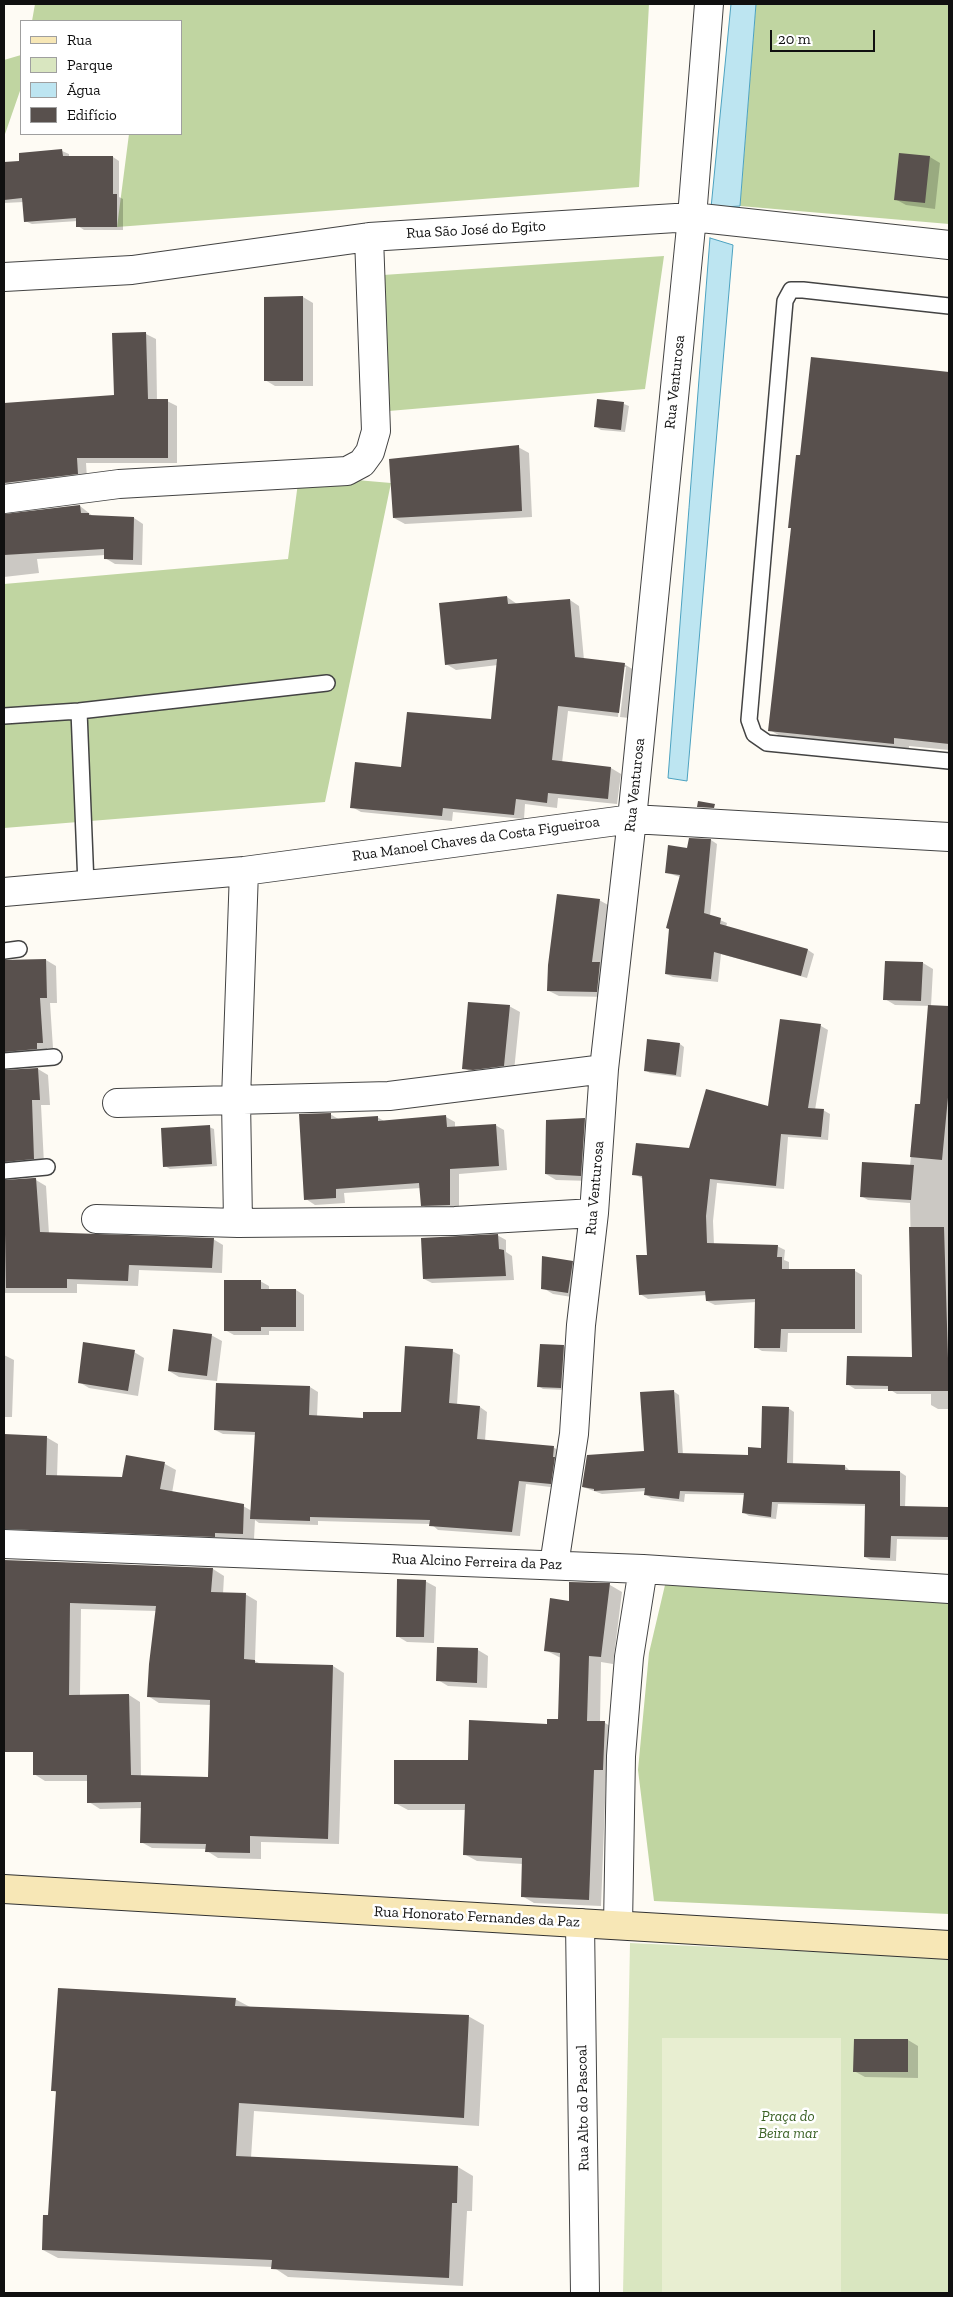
<!DOCTYPE html>
<meta charset="utf-8">
<style>
body{margin:0}
#map{position:relative;width:953px;height:2297px;overflow:hidden;background:#fefbf4;font-family:"Zilla Slab",serif}
canvas{display:block}
.frame{position:absolute;inset:0;border:5px solid #101010;pointer-events:none}
.legend{position:absolute;left:20px;top:20px;width:162px;height:115px;box-sizing:border-box;background:#fff;border:1px solid #9f9f9f;margin:0;padding:6px 9px;list-style:none;font-size:15px;color:#101010}
.legend li{display:flex;align-items:center;gap:10px;height:25px}
.legend b{width:25px;border:1px solid #9f9f9f}
.scale{position:absolute;left:770px;top:30px;width:105px;height:22px;box-sizing:border-box;border:2px solid #101010;border-top:0;padding-left:6px;font-size:15px;line-height:18px;white-space:nowrap;color:#101010;-webkit-text-stroke:4px #fff;paint-order:stroke}
</style>
<div id="map">
<canvas width="953" height="2297"></canvas>
<div class="frame"></div>
<ul class="legend">
<li><b style="height:6px;background:#f7e7b6"></b>Rua</li>
<li><b style="height:14px;background:#d9e6c0"></b>Parque</li>
<li><b style="height:14px;background:#bde5f1"></b>Água</li>
<li><b style="height:14px;background:#58504d"></b>Edifício</li>
</ul>
<div class="scale">20 m</div>
</div>
<script>
const ctx = document.querySelector('canvas').getContext('2d');
ctx.lineJoin = 'round';
function paint(path, color) { ctx.fillStyle = color; ctx.fill(path, 'evenodd'); }
const toPath = rows => new Path2D(rows.map(r => 'M' + r).join(''));
function stroke(path, color, width, dash) { ctx.strokeStyle = color; ctx.lineWidth = width; ctx.lineCap = dash ? 'butt' : 'round'; ctx.setLineDash(dash || []); ctx.stroke(path); }
function write(font, color, halo, rows, align = 'center') {
  ctx.font = font + ' "Zilla Slab",serif'; ctx.lineWidth = 5; ctx.setLineDash([]); ctx.textBaseline = 'middle'; ctx.strokeStyle = halo; ctx.fillStyle = color; for (const [text, x, y, turn = 0] of rows) {
    ctx.save(); ctx.translate(x, y); ctx.rotate((+turn || 0) * Math.PI / 180); ctx.textAlign = isNaN(turn) ? turn : align; if (halo) ctx.strokeText(text, 0, 0); ctx.fillText(text, 0, 0); ctx.restore();
  }
}
paint(toPath([
 [630,1943,949,1958,949,2293,623,2293]
]), '#d9e6c0');
paint(toPath([
 [35,4,649,4,639,187,117,227,129,134,181,134,181,21,32,21],
 [756,4,949,4,949,224,740,206],
 [21,55,21,88,4,137,4,60],
 [664,256,645,389,389,411,383,275],
 [299,475,391,483,325,802,4,828,4,584,288,559],
 [665,1585,949,1601,949,1914,654,1901,638,1770,649,1653]
]), '#c0d5a1');
paint(toPath([
 [662,2038,841,2038,841,2293,662,2293]
]), '#e8eed1');
const water = toPath([
 [731,4,756,4,740,206,711,208,731,4],
 [710,238,733,245,687,781,668,778,710,238]
]);
paint(water, '#bde5f1');
stroke(water, '#4ca2c0', 1);
paint(toPath([
 [62,151,69,154,69,157,113,157,119,161,119,197,123,199,123,230,84,230,78,226,78,221,32,224,25,221,24,202,4,203,4,164,21,163],
 [900,155,930,157,940,163,935,209,906,205,895,199],
 [303,297,313,303,313,386,275,386,265,380],
 [146,334,156,339,157,401,167,401,177,406,177,463,86,463,87,479,4,493,4,404,115,397],
 [812,359,949,373,949,750,909,746,909,752,785,739,770,730],
 [624,404,629,406,625,432,601,430,596,427],
 [518,447,529,453,532,517,405,524,394,518],
 [80,506,94,517,134,518,143,524,142,565,115,564,105,558,105,555,37,559,39,573,4,577,4,515],
 [507,597,517,604,570,600,579,606,584,660,624,664,634,670,629,718,620,717,626,667,623,667,618,717,568,711,562,763,611,768,621,774,617,804,558,798,557,808,525,804,524,819,453,812,452,821,361,812,352,807,403,768,492,720,498,665,456,670,446,664],
 [690,839,711,840,717,844,710,916,727,923,726,927,808,950,814,954,807,978,721,954,718,982,673,977,666,974,680,877,667,873,688,849],
 [599,900,610,906,607,997,559,996,549,991],
 [46,960,56,966,57,1003,50,1003,53,1048,47,1048,47,1054,4,1068,6,1071,38,1069,48,1075,50,1105,41,1105,44,1164,5,1174,6,1181,36,1180,46,1186,49,1234,213,1239,223,1245,222,1273,139,1270,138,1286,77,1284,77,1293,4,1293,4,961],
 [923,963,933,969,931,1006,895,1005,885,999],
 [509,1006,520,1012,514,1071,474,1074,464,1068],
 [928,1018,949,1019,949,1409,938,1409,931,1405,931,1394,897,1394,889,1389,855,1389,847,1384,913,1358,910,1203,868,1200,861,1196,910,1166,916,1105,921,1106],
 [782,1020,821,1026,828,1030,815,1110,823,1110,830,1114,828,1140,788,1137,784,1189,717,1183,713,1221,714,1245,777,1246,785,1250,784,1260,789,1262,789,1271,855,1271,862,1275,862,1333,788,1333,787,1352,762,1351,755,1347,756,1302,715,1305,707,1301,707,1295,648,1299,640,1294,649,1256,644,1179,634,1174,690,1149,769,1108],
 [680,1044,684,1047,681,1077,650,1073,645,1070],
 [330,1114,340,1120,377,1117,384,1121,446,1117,455,1122,455,1128,495,1125,504,1130,507,1170,459,1174,459,1210,431,1210,422,1205,421,1188,344,1193,345,1203,315,1205,306,1199],
 [585,1119,595,1125,591,1181,556,1180,546,1174],
 [209,1127,214,1129,217,1166,170,1169,165,1166],
 [497,1235,506,1240,506,1252,512,1256,514,1280,432,1283,424,1279],
 [572,1262,583,1268,578,1298,553,1294,543,1288],
 [260,1281,269,1286,269,1290,296,1290,304,1295,304,1331,269,1331,269,1335,234,1335,225,1330],
 [211,1335,222,1341,217,1381,179,1377,169,1371],
 [564,1346,569,1349,566,1390,543,1389,538,1386],
 [452,1351,460,1355,457,1405,480,1407,487,1412,485,1441,553,1447,561,1452,558,1488,526,1484,520,1536,438,1530,431,1524,318,1521,318,1525,259,1523,255,1520,254,1539,226,1539,226,1542,4,1540,6,1436,46,1437,58,1444,57,1477,124,1478,127,1457,165,1464,176,1470,172,1493,243,1506,252,1511,256,1435,223,1434,215,1430,310,1387,318,1392,317,1417,364,1419,403,1413],
 [134,1352,144,1358,138,1396,89,1388,79,1382],
 [4,1355,14,1360,12,1417,4,1417],
 [673,1391,679,1395,683,1455,749,1456,762,1449,788,1408,794,1412,793,1465,845,1466,850,1471,900,1472,906,1476,905,1508,949,1509,949,1540,897,1539,896,1561,871,1560,865,1557,866,1506,778,1504,776,1519,749,1516,743,1512,745,1495,685,1494,684,1502,651,1498,645,1494,646,1491,602,1494,583,1487,645,1452],
 [4,1561,213,1569,224,1576,223,1594,245,1594,257,1601,255,1661,261,1664,333,1666,344,1673,339,1844,261,1842,261,1859,218,1858,207,1851,207,1849,152,1848,141,1842,142,1808,100,1809,89,1802,88,1781,45,1781,34,1774,30,1683,4,1683],
 [81,1609,157,1611,148,1696,159,1703,211,1705,209,1778,141,1776,140,1702,129,1695,80,1696],
 [425,1581,436,1587,434,1643,407,1642,397,1636],
 [610,1585,622,1592,613,1664,601,1662,600,1722,605,1723,617,1730,615,1777,606,1776,601,1906,534,1903,522,1896,523,1864,477,1861,464,1854,466,1810,408,1810,395,1803,469,1761,560,1721,561,1658,545,1650,571,1602],
 [478,1650,488,1656,487,1688,448,1686,438,1680],
 [235,1999,250,2007,468,2016,484,2025,479,2126,254,2111,251,2158,458,2167,473,2176,472,2211,467,2211,463,2286,288,2277,273,2267,58,2258,43,2250,50,2216,57,2093,52,2090],
 [855,2040,908,2040,918,2046,918,2078,865,2077,854,2071]
]), '#0003');
paint(toPath([
 [62,149,63,156,113,156,113,194,117,194,117,227,76,227,76,218,24,222,22,198,4,200,4,162,19,161,19,153],
 [899,153,930,156,925,203,894,200],
 [303,296,303,381,264,381,264,297],
 [146,332,148,399,168,399,168,458,77,458,78,474,4,483,4,403,114,395,112,333],
 [811,357,949,372,949,744,894,738,894,744,768,731,791,528,788,528,796,455,800,455],
 [597,399,624,402,621,430,594,427],
 [519,445,522,511,393,518,389,459],
 [80,505,81,513,89,513,89,515,134,517,133,560,104,559,104,549,4,555,4,514],
 [507,596,508,604,570,599,575,657,625,663,619,713,558,706,552,760,611,767,608,799,548,793,547,803,516,799,514,815,443,808,442,816,350,808,355,762,401,767,407,712,491,719,497,659,445,665,439,603],
 [698,801,715,804,714,808,697,807],
 [689,838,711,839,704,913,721,918,720,924,808,949,801,976,714,952,711,979,665,974,669,929,666,928,680,875,665,873,668,845,687,848],
 [557,894,600,899,592,962,600,962,597,992,547,991,548,965],
 [46,959,47,998,40,998,43,1043,37,1043,37,1049,4,1052,4,960],
 [885,961,923,962,921,1001,883,1000],
 [468,1002,510,1005,504,1066,473,1070,462,1069],
 [928,1005,949,1006,949,1087,942,1160,910,1157,915,1104,920,1104],
 [780,1019,821,1024,808,1108,824,1109,821,1137,781,1134,776,1186,710,1179,706,1216,707,1243,778,1245,777,1257,782,1257,782,1269,855,1269,855,1329,781,1329,780,1348,754,1348,755,1299,706,1301,705,1291,639,1295,636,1255,647,1255,642,1176,632,1175,636,1143,689,1148,706,1089,768,1106],
 [647,1039,680,1043,676,1075,644,1071],
 [38,1068,40,1100,32,1100,34,1159,4,1162,4,1070],
 [331,1113,331,1119,378,1116,378,1121,446,1115,447,1127,496,1124,499,1166,450,1169,450,1205,421,1206,419,1183,336,1189,336,1198,304,1200,299,1114],
 [585,1118,581,1176,545,1174,546,1120],
 [210,1125,212,1164,163,1167,161,1128],
 [862,1162,914,1165,911,1200,860,1197],
 [34,1178,36,1178,40,1232,214,1238,212,1268,129,1265,128,1281,67,1279,67,1288,6,1288,4,1180],
 [909,1227,944,1227,949,1391,888,1391,888,1386,846,1385,847,1356,912,1357],
 [498,1234,499,1249,504,1250,506,1276,423,1279,421,1238],
 [542,1256,573,1261,568,1293,541,1289],
 [224,1280,261,1280,261,1289,296,1289,296,1327,261,1327,261,1331,224,1331],
 [173,1329,212,1334,207,1376,168,1371],
 [83,1342,135,1350,128,1391,78,1383],
 [540,1344,564,1345,561,1388,537,1387],
 [405,1346,453,1349,449,1403,480,1406,477,1439,554,1446,553,1457,555,1457,551,1484,519,1481,512,1532,429,1526,430,1520,310,1517,310,1521,250,1519,255,1432,214,1430,216,1383,310,1386,309,1415,363,1418,363,1412,401,1412],
 [674,1390,678,1453,748,1455,748,1447,761,1448,762,1406,789,1407,787,1463,845,1465,845,1470,900,1471,900,1506,948,1507,948,1537,891,1536,890,1558,864,1557,865,1504,772,1502,771,1517,742,1513,744,1493,680,1491,679,1499,644,1495,645,1488,594,1491,594,1489,582,1487,587,1455,644,1451,640,1392],
 [4,1434,47,1436,46,1475,122,1477,126,1455,165,1462,160,1489,244,1504,243,1534,215,1533,215,1537,4,1529],
 [4,1560,213,1568,211,1592,246,1593,244,1659,255,1660,255,1663,333,1665,328,1839,250,1836,250,1853,205,1852,206,1844,140,1843,141,1802,87,1803,87,1775,33,1775,33,1752,4,1752],
 [70,1603,156,1606,149,1664,147,1697,210,1700,208,1777,131,1775,129,1694,69,1695],
 [397,1579,426,1580,424,1637,396,1637],
 [569,1582,610,1583,601,1657,589,1656,587,1721,605,1721,603,1770,594,1770,589,1900,521,1897,522,1858,463,1855,465,1804,394,1804,394,1760,468,1760,469,1720,547,1724,547,1719,558,1719,560,1653,544,1651,550,1598,569,1601],
 [437,1647,478,1648,477,1683,436,1681],
 [58,1988,236,1998,235,2006,469,2015,464,2118,239,2103,236,2156,458,2166,457,2203,452,2203,449,2278,271,2269,272,2260,42,2250,43,2215,48,2215,56,2091,51,2091],
 [854,2039,908,2039,908,2072,853,2072]
]), '#58504d');
const lane = toPath([
 [949,306,803,290,791,290,785,301,749,720,754,734,767,743,949,761],
 [79,711,86,885],
 [4,716,79,711,327,683],
 [4,951,19,949],
 [4,1061,54,1057],
 [4,1171,47,1167]
]);
const street = toPath([
 [4,277,132,270,369,237,692,217,949,245],
 [4,499,119,484,347,471,362,463,370,452,376,431,369,237],
 [4,892,244,871,632,819,949,837],
 [117,1103,389,1096,604,1069],
 [96,1219,238,1223,455,1221,594,1213],
 [238,1223,236,1099,244,871],
 [4,1544,643,1569,949,1589],
 [554,1565,574,1434,581,1325,594,1213,604,1069,632,819,692,217,709,4],
 [580,1923,585,2293],
 [618,1925,621,1756,629,1657,643,1569]
]);
const secondary = toPath([
 [4,1889,949,1945]
]);
stroke(lane, '#434343', 18);
stroke(street, '#434343', 30);
stroke(secondary, '#323232', 30);
stroke(lane, '#fff', 15);
stroke(street, '#fff', 28);
stroke(secondary, '#f7e7b6', 28);
write('15px', '#101010', '#fff', [
 ["Rua São José do Egito",476,230,-3],
 ["Rua Venturosa",675,382,-84],
 ["Rua Venturosa",635,785,-84],
 ["Rua Manoel Chaves da Costa Figueiroa",476,839,-8],
 ["Rua Venturosa",595,1188,-85],
 ["Rua Alcino Ferreira da Paz",477,1562,2],
 ["Rua Honorato Fernandes da Paz",477,1917,3],
 ["Rua Alto do Pascoal",583,2108,-91]
]);
write('italic 15px', '#3b6226', '#fff', [
 ["Praça do",788,2117],
 ["Beira mar",788,2134]
]);
</script>
